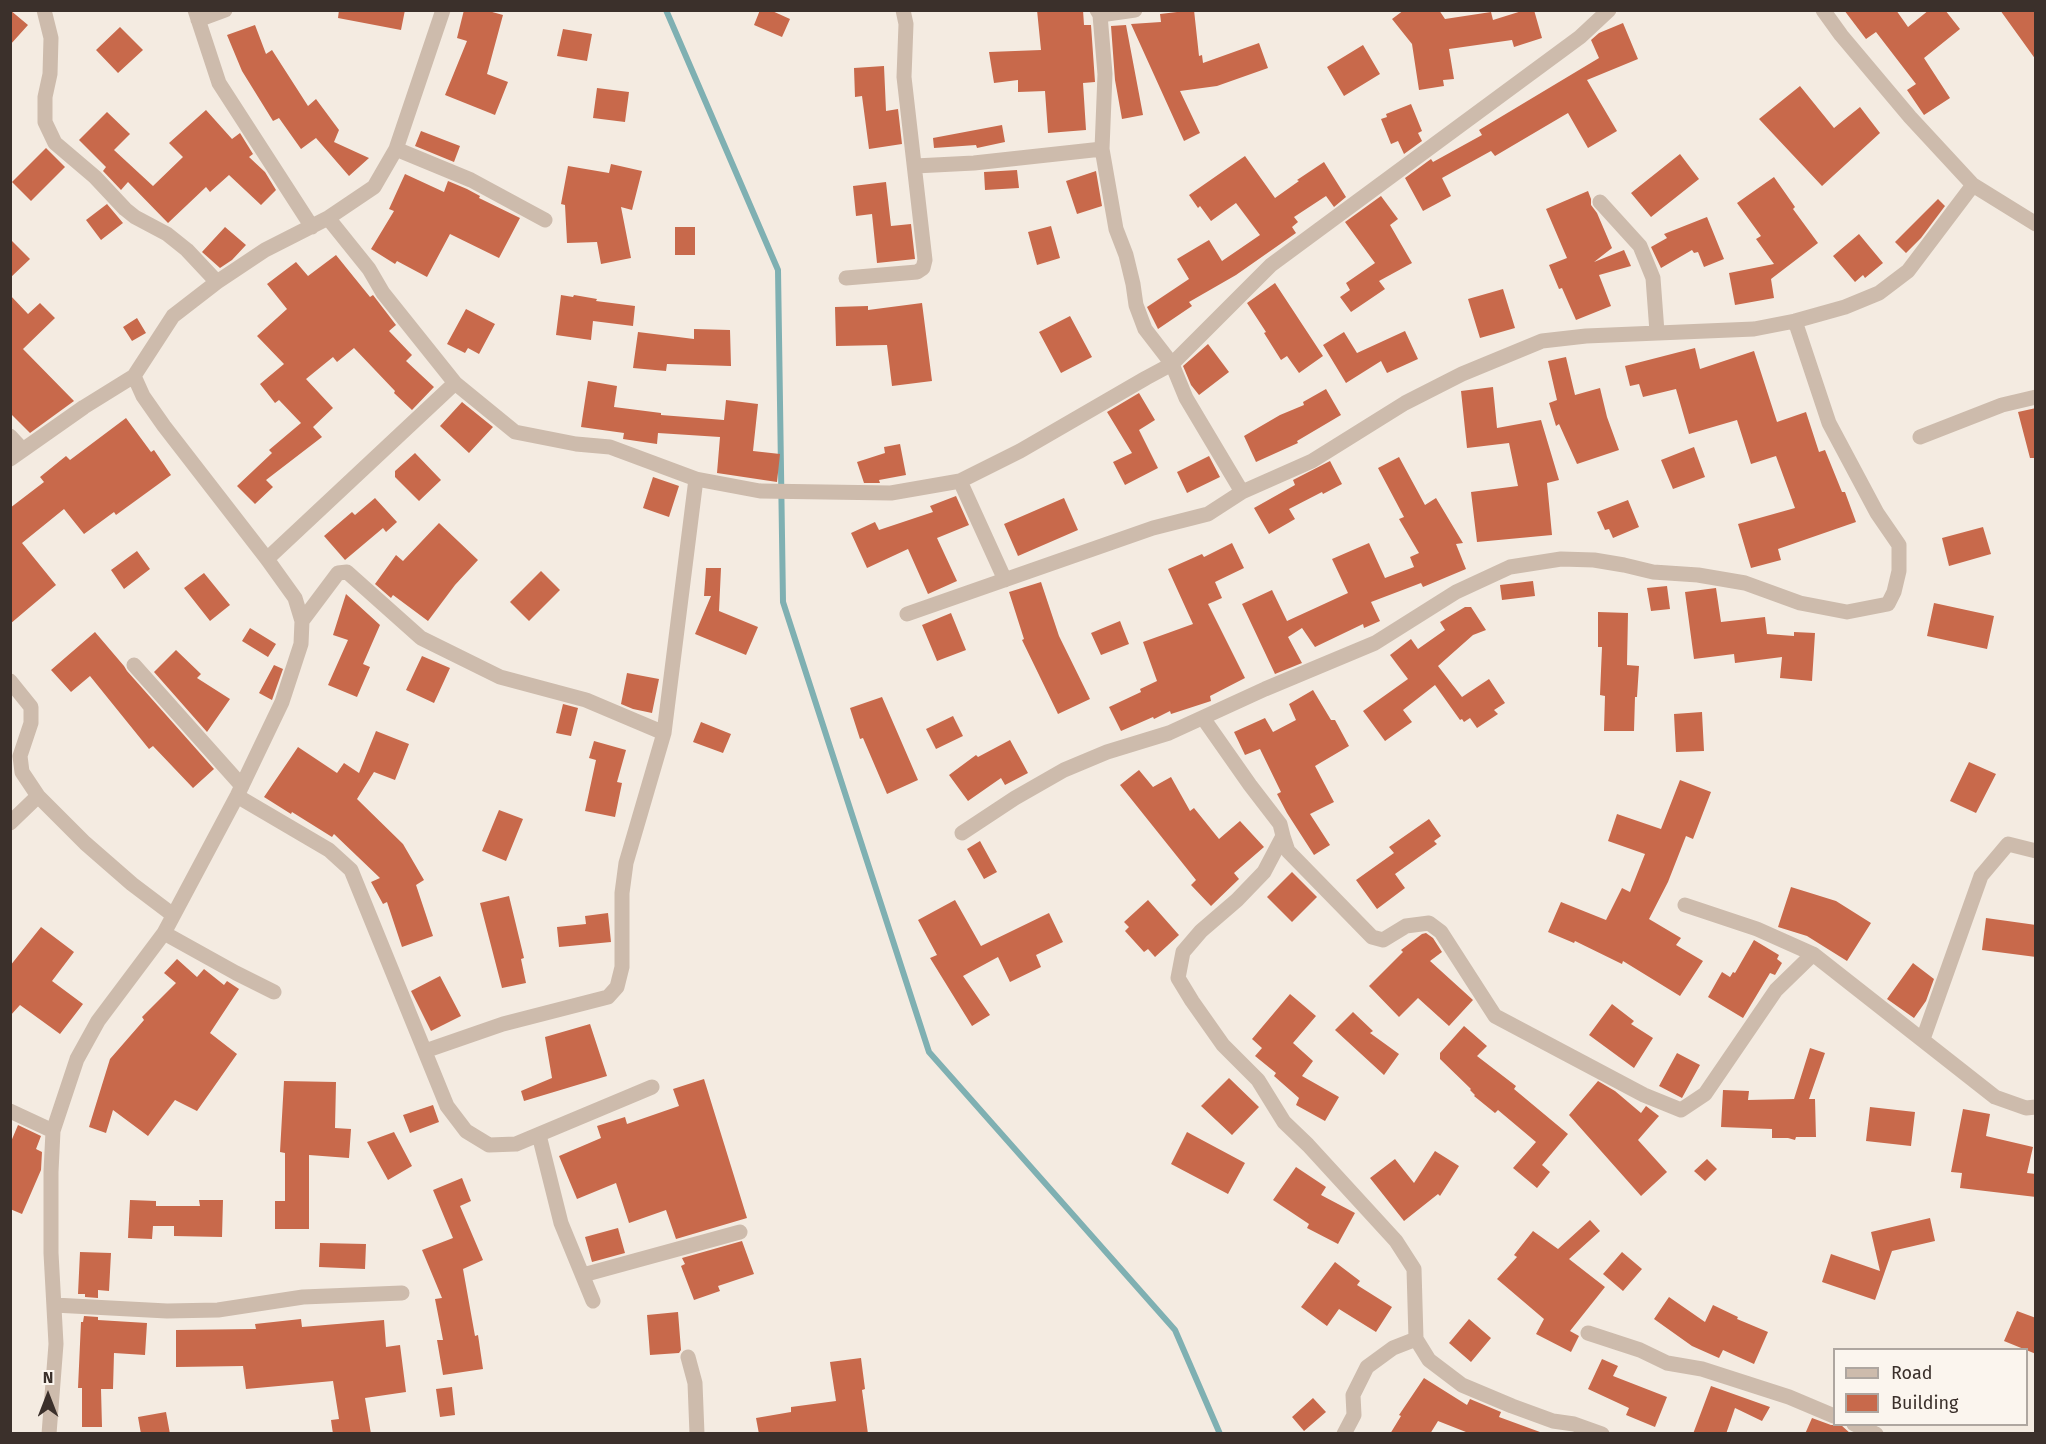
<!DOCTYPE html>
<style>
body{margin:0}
#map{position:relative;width:2046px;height:1444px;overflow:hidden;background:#f4ebe1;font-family:"Fira Sans",sans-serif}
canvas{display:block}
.frame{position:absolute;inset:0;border:12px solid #3b302b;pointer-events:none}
.legend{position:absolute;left:1833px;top:1348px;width:195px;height:78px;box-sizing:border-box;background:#fbf5ee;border:2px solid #aea6a0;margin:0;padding:8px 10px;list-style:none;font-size:18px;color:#3b302b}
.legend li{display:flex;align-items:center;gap:12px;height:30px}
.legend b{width:30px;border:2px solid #aea6a0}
.north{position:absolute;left:18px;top:1366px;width:60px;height:60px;-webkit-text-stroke:4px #fbf5ee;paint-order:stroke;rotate:0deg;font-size:16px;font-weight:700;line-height:24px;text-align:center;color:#3b302b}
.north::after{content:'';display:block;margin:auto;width:21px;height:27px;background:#3b302b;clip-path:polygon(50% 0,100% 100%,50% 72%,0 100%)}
</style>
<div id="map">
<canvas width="2046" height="1444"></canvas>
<div class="frame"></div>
<ul class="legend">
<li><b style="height:8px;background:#cdbbac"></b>Road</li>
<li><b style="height:16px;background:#c8694b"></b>Building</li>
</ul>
<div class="north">N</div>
</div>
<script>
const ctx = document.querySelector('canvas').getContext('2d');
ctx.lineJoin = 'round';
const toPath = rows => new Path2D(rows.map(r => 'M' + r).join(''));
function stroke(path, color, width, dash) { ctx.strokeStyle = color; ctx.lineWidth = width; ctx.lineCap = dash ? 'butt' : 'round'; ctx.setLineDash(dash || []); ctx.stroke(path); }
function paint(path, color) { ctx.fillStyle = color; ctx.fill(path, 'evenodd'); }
stroke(toPath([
 [666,10,778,270,783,602,929,1052,1175,1330,1220,1434]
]), '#7fb0b2', 6);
paint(toPath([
 [10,10,28,25,10,45],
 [339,10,405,10,401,30,338,18],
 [464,10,485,10,503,15,487,74,508,82,495,115,445,95,467,41,457,38],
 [760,10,770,10,790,19,782,37,754,25],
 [1037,10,1083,10,1084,25,1091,25,1095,82,1083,83,1086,130,1048,133,1045,91,1018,92,1018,80,994,83,989,52,1041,50],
 [1194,10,1199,56,1202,55,1203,63,1259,43,1268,68,1217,86,1180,91,1200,133,1184,141,1131,24,1161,22,1160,14],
 [1404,10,1439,10,1445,19,1491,12,1493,20,1525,10,1534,10,1542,38,1514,47,1512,40,1449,49,1454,79,1443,80,1444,86,1419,90,1412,44,1392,19],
 [1844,10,1896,10,1908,27,1929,10,1945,10,1960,29,1924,58,1950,98,1924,115,1907,90,1916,84,1876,32,1866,39],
 [2000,10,2036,10,2036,60],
 [1623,23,1638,59,1587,80,1617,131,1588,148,1568,113,1495,156,1491,151,1442,178,1451,196,1423,211,1405,178,1431,159,1433,162,1482,135,1479,130,1599,58,1591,40,1599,33],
 [255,25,266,54,272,50,308,106,316,99,339,130,334,142,369,158,349,176,316,138,301,149,279,118,273,121,242,71,227,35],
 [1126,25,1143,115,1122,119,1115,80,1111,26],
 [120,27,143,50,118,73,96,50],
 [563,29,592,34,587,61,557,56],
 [1363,45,1380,74,1344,96,1327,67],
 [884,66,886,111,898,109,902,144,869,149,862,96,855,97,854,68],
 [1800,86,1834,128,1860,107,1880,133,1822,186,1759,119],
 [597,88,629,92,625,122,593,118],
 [1411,104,1422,131,1418,133,1422,141,1404,154,1398,141,1391,144,1381,119,1387,117,1386,114],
 [206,110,232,139,240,133,253,154,249,157,265,172,276,190,261,205,229,175,210,192,206,187,168,223,128,182,121,190,103,171,106,167,79,140,107,112,130,134,114,150,153,186,183,157,169,143],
 [1002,125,1005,142,977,148,976,145,934,148,933,138],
 [421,131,460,146,454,162,415,146],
 [46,148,65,167,31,201,12,182],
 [1680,154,1699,179,1651,217,1631,193],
 [1245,156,1275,198,1299,181,1297,180,1324,162,1346,197,1334,207,1326,196,1294,217,1298,222,1292,227,1296,233,1236,275,1189,302,1192,306,1158,329,1147,307,1189,279,1177,259,1209,240,1222,261,1260,235,1236,203,1211,221,1200,206,1198,208,1189,195],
 [611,164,642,171,632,210,621,207,631,258,601,264,597,242,567,243,565,205,561,204,568,166,609,173],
 [1017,170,1019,188,985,190,984,172],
 [1096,171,1102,206,1077,214,1066,181],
 [405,174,444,192,448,181,467,189,480,196,479,198,520,218,499,258,450,234,427,277,397,261,395,264,371,249,394,211,389,209],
 [1774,177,1795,207,1793,209,1818,243,1771,279,1774,298,1735,305,1729,273,1774,264,1756,239,1761,236,1737,203],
 [886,182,891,226,911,224,915,259,877,263,872,214,856,216,853,186],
 [1588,191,1591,199,1591,205,1597,213,1612,248,1594,262,1624,250,1631,266,1599,275,1611,306,1576,320,1562,288,1559,289,1549,265,1567,258,1546,209],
 [1381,196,1398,219,1390,225,1412,263,1379,281,1385,289,1351,312,1340,297,1350,290,1346,283,1375,263,1345,222],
 [1938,199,1945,206,1921,238,1906,253,1895,242],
 [107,204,123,223,101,240,86,220],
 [1707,217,1724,259,1704,267,1698,252,1694,253,1692,250,1661,268,1651,247,1667,238,1664,234],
 [1051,226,1060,258,1037,265,1028,232],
 [225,227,246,245,232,260,220,268,202,252],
 [675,227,695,227,695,255,675,255],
 [1859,234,1883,263,1865,278,1863,275,1855,282,1833,256],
 [10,239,30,259,10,278],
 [336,255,370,297,373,295,396,325,389,331,412,355,406,361,434,387,412,410,394,393,395,391,354,348,337,362,333,357,306,379,333,408,313,427,322,437,266,480,273,487,255,504,237,486,272,453,269,450,301,423,279,400,275,403,260,384,284,364,257,336,287,309,267,284,296,262,308,276],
 [1275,283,1323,356,1299,373,1287,356,1281,360,1264,333,1266,332,1247,303],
 [1503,289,1515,328,1480,338,1468,299],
 [10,295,28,314,40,303,55,318,23,349,74,401,30,433,10,413],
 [561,295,573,297,574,295,597,299,596,301,635,306,633,326,593,321,591,340,556,335],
 [922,303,932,381,892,386,887,345,836,346,835,307,868,306,868,310],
 [466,309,495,324,479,354,468,348,465,353,447,344],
 [1070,316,1092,357,1061,373,1039,332],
 [137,318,146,333,132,341,123,327],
 [694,329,730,330,731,366,667,364,666,371,633,368,638,332,694,339],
 [1405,331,1418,359,1387,373,1381,361,1346,383,1323,345,1344,332,1357,353],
 [1208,344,1229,372,1199,395,1191,385,1183,366],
 [1695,348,1700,369,1754,351,1777,422,1806,412,1819,452,1825,450,1842,492,1845,492,1856,522,1778,549,1781,560,1751,568,1738,524,1795,508,1776,456,1751,464,1737,420,1689,434,1676,389,1643,397,1639,384,1630,386,1625,366],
 [1566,357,1575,395,1600,388,1607,417,1619,450,1577,464,1559,424,1556,426,1549,403,1557,400,1548,361],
 [588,381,617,386,614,407,661,413,661,415,724,420,726,400,758,404,753,451,780,454,777,482,717,473,720,437,658,433,657,444,623,439,624,433,581,427],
 [1493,387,1497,428,1541,420,1559,480,1547,483,1552,535,1477,542,1471,492,1518,486,1509,443,1467,448,1461,391],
 [1326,389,1341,415,1297,441,1298,443,1256,462,1244,436,1280,415,1304,405,1303,402],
 [1139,393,1155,420,1139,430,1158,468,1125,485,1113,462,1132,453,1107,412],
 [462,402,493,427,469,453,440,426],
 [2036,408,2036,458,2030,458,2018,412],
 [126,418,151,452,154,450,171,475,116,515,114,512,84,534,64,509,22,543,56,585,10,624,10,508,44,482,40,477,66,456,70,460],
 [900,444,906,475,879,480,880,483,864,483,857,462,885,453,884,447],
 [1694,447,1705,477,1673,489,1661,460],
 [415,453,441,480,419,501,395,477,395,471],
 [1209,456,1220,477,1187,493,1177,472],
 [1399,457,1425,505,1436,498,1463,543,1456,544,1466,569,1423,587,1421,583,1371,602,1380,621,1364,628,1363,624,1315,647,1302,628,1288,637,1302,663,1275,674,1242,604,1272,590,1287,621,1348,593,1332,559,1369,543,1385,578,1414,567,1410,557,1419,553,1399,519,1404,517,1378,468],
 [1330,461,1342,484,1323,494,1322,492,1289,509,1295,519,1269,534,1254,508,1295,485,1293,480],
 [653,477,679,486,669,517,643,508],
 [956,496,969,525,937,538,957,581,928,594,908,549,867,568,851,533,875,522,879,530,933,512,930,506],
 [375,498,397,522,386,532,383,528,345,560,324,536,352,512,355,515],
 [1064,498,1078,530,1018,556,1004,524],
 [1628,500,1639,527,1613,538,1609,529,1605,530,1597,512],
 [439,523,478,560,455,585,428,621,393,595,391,598,375,584,396,555,403,561],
 [1983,527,1991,554,1949,566,1942,538],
 [1232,543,1244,568,1215,582,1222,598,1208,604,1245,678,1210,696,1211,701,1171,714,1170,711,1154,719,1153,717,1121,731,1109,707,1141,692,1140,689,1157,681,1143,642,1193,624,1168,569,1202,554,1204,557],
 [137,551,150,569,124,589,111,570],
 [706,568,721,568,719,611,758,627,746,655,695,634,711,596,704,596],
 [541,571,560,590,529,621,510,602],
 [204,573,230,605,210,621,184,588],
 [1533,581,1535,596,1502,600,1500,585],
 [1041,582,1059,636,1090,699,1058,714,1022,640,1024,639,1009,592],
 [1667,586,1670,609,1651,611,1647,588],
 [1716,588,1721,622,1765,617,1767,634,1794,636,1794,632,1815,633,1812,681,1780,678,1782,657,1735,663,1734,654,1694,659,1685,592],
 [346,594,380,625,363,664,370,667,357,697,328,685,348,640,333,635],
 [1934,603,1994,616,1987,649,1927,636],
 [1465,607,1471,607,1486,630,1473,635,1438,666,1462,697,1489,679,1505,703,1494,710,1498,714,1477,728,1470,718,1464,722,1462,719,1460,720,1435,685,1403,710,1412,722,1385,741,1363,711,1408,679,1390,655,1411,639,1418,649,1445,630,1440,622],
 [1598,612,1628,613,1627,665,1639,666,1637,697,1635,697,1634,731,1604,731,1605,696,1600,695,1602,647,1598,647],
 [951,613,966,650,937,661,922,625],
 [1120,621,1129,644,1101,655,1091,633],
 [250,628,276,644,268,657,242,641],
 [95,632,124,666,127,671,214,769,193,788,153,746,149,749,90,676,71,692,51,670],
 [176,650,201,674,197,678,230,699,207,732,154,672],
 [422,656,450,668,434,703,406,690],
 [274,665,283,669,272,700,259,693],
 [627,673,659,679,652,713,633,709,621,704],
 [1313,690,1331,720,1335,720,1349,746,1315,766,1334,802,1310,814,1330,845,1314,855,1287,813,1277,794,1281,792,1260,749,1245,755,1234,732,1265,718,1273,732,1296,720,1289,704],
 [882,697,918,780,887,794,863,738,860,739,850,708],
 [563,704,578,708,571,736,556,733],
 [1702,712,1704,751,1676,752,1674,714],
 [953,716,963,736,936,749,926,729],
 [701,722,731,734,723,753,693,742],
 [376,731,409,744,395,780,374,772,357,799,403,844,424,880,416,885,433,936,402,947,387,902,383,904,371,882,380,878,334,834,332,837,292,812,291,814,264,797,298,747,337,773,344,763,359,773],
 [1010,740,1028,773,1005,785,1001,778,968,801,949,775,976,755,978,757],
 [594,741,626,750,617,782,622,783,615,817,585,811,596,760,589,758],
 [1969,762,1996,774,1976,813,1950,801],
 [1139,770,1153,787,1171,777,1190,811,1194,808,1219,839,1240,821,1264,847,1234,873,1239,879,1211,906,1191,885,1196,880,1120,785],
 [1680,780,1711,792,1693,839,1686,836,1668,882,1649,919,1681,938,1676,945,1703,961,1680,996,1623,961,1622,964,1575,941,1574,943,1548,932,1561,902,1606,920,1622,888,1630,892,1645,854,1608,841,1617,814,1661,829],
 [499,810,523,819,506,861,482,851],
 [1429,819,1441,836,1434,841,1437,844,1395,874,1405,888,1377,909,1356,880,1394,853,1389,847],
 [980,841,997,872,984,879,967,849],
 [1292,872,1317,897,1292,922,1267,897],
 [1791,887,1836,901,1871,923,1847,961,1807,936,1778,927],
 [509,896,524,958,521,959,526,983,502,988,480,903],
 [955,900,981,946,1049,913,1063,942,1036,955,1041,967,1010,982,998,957,963,976,990,1015,972,1026,930,958,937,955,918,920],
 [1148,900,1179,935,1155,957,1148,949,1144,952,1125,931,1129,927,1124,922],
 [608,913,611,942,559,947,557,927,586,924,585,916],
 [1986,918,2036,925,2036,957,1982,950],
 [41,927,74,952,52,981,83,1004,60,1034,20,1005,10,1016,10,966],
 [1426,933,1433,938,1442,952,1430,961,1473,1000,1449,1026,1418,998,1399,1017,1369,986,1403,952,1401,950,1422,934],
 [1754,940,1779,955,1777,959,1782,963,1775,975,1770,973,1743,1018,1708,997,1722,972,1730,977,1733,972,1735,973],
 [177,959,197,977,204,969,224,985,227,981,239,989,210,1033,237,1054,197,1111,175,1100,148,1136,113,1110,106,1133,89,1127,110,1059,144,1020,142,1017,176,983,164,973],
 [1913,963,1934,979,1926,1001,1914,1018,1887,999],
 [440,976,461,1016,431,1031,411,991],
 [1290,994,1316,1016,1293,1043,1313,1061,1302,1076,1339,1097,1325,1121,1296,1105,1299,1098,1274,1076,1276,1073,1255,1056,1262,1048,1252,1039],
 [1612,1004,1634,1021,1631,1024,1653,1038,1634,1068,1589,1035],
 [1353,1012,1373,1031,1370,1033,1399,1054,1384,1075,1335,1030],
 [590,1024,607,1076,524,1101,521,1091,552,1078,545,1037],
 [1464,1026,1487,1046,1477,1056,1516,1086,1514,1089,1568,1134,1542,1165,1550,1172,1537,1188,1513,1168,1536,1142,1498,1110,1495,1113,1474,1096,1475,1095,1470,1090,1471,1089,1440,1059,1440,1053],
 [1810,1048,1825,1053,1809,1099,1815,1099,1816,1137,1796,1137,1795,1140,1788,1138,1772,1138,1772,1129,1721,1127,1723,1090,1749,1091,1748,1100,1794,1099],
 [1677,1053,1700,1065,1682,1098,1659,1086],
 [1229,1078,1259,1107,1232,1135,1201,1106],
 [704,1079,747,1218,676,1239,666,1210,629,1223,616,1183,577,1199,559,1156,601,1138,597,1126,625,1117,627,1124,679,1106,673,1089],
 [284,1081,336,1082,335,1128,351,1129,349,1158,309,1155,309,1229,275,1229,275,1201,285,1201,285,1153,280,1152],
 [1598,1081,1615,1091,1641,1113,1646,1106,1659,1116,1638,1140,1667,1172,1641,1196,1569,1115],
 [433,1105,439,1122,410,1133,403,1115],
 [1870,1107,1915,1112,1911,1146,1866,1141],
 [1963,1109,1990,1114,1986,1136,2033,1147,2027,1173,2036,1174,2036,1197,1960,1188,1962,1173,1951,1172],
 [18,1125,41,1136,36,1149,42,1152,41,1170,22,1214,10,1209,10,1144],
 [394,1132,412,1166,388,1180,367,1142],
 [1187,1132,1245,1163,1228,1194,1171,1164],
 [1435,1151,1459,1166,1440,1196,1438,1194,1404,1221,1370,1178,1395,1159,1414,1183],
 [1707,1159,1717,1169,1705,1181,1694,1171],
 [1296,1167,1326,1187,1321,1195,1355,1213,1338,1244,1307,1228,1309,1224,1273,1200],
 [462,1178,471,1201,460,1206,483,1260,463,1269,475,1336,478,1335,483,1369,443,1375,437,1340,443,1340,435,1299,442,1298,422,1250,453,1238,433,1190],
 [130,1200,156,1201,156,1206,200,1206,199,1200,223,1200,222,1237,174,1236,174,1226,153,1226,152,1239,128,1238],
 [1930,1218,1935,1241,1892,1251,1875,1300,1822,1282,1831,1254,1880,1271,1871,1232],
 [1590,1220,1600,1231,1569,1259,1605,1287,1570,1331,1579,1336,1571,1352,1536,1334,1544,1319,1497,1279,1517,1257,1514,1255,1533,1231,1558,1249],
 [618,1228,625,1253,592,1262,585,1237],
 [742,1241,754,1274,718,1286,720,1291,694,1300,681,1266,685,1264,682,1258],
 [320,1243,366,1244,365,1269,319,1267],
 [80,1252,111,1253,109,1291,98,1290,98,1298,85,1297,85,1294,78,1294],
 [1622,1252,1642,1269,1623,1291,1603,1274],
 [1335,1262,1360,1281,1357,1285,1392,1307,1376,1332,1339,1309,1327,1326,1301,1307],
 [1669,1297,1705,1322,1713,1305,1738,1317,1737,1319,1768,1332,1754,1364,1723,1350,1719,1358,1692,1346,1654,1319],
 [2017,1311,2036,1318,2036,1354,2004,1341],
 [678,1312,681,1350,679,1353,650,1355,647,1315],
 [84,1316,98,1317,98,1320,147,1323,145,1355,114,1353,113,1389,101,1389,102,1427,82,1427,82,1388,78,1388,81,1322,83,1322],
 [301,1319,302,1327,384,1320,386,1347,400,1345,406,1392,365,1398,371,1434,333,1434,331,1420,339,1419,333,1381,246,1389,243,1366,176,1367,176,1330,256,1329,255,1324],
 [1469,1319,1491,1338,1471,1362,1449,1343],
 [861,1358,865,1389,862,1390,868,1434,759,1434,756,1418,791,1412,791,1407,836,1401,830,1362],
 [1602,1359,1618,1366,1613,1376,1667,1397,1655,1427,1626,1415,1629,1408,1588,1389],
 [1424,1378,1467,1405,1470,1399,1501,1412,1499,1417,1540,1432,1540,1434,1471,1434,1438,1421,1430,1434,1390,1434,1401,1416,1399,1415],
 [1711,1386,1770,1407,1762,1421,1735,1408,1726,1434,1693,1434],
 [452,1387,455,1415,440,1417,436,1389],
 [1313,1398,1326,1412,1304,1431,1292,1417],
 [166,1412,170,1434,141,1434,138,1417],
 [1812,1418,1831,1425,1841,1425,1851,1434,1805,1434]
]), '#c8694b');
stroke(toPath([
 [44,10,51,38,50,74,45,97,45,122,55,143,95,177,125,209,135,217,167,234,187,250,217,282],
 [195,10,219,83,312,227],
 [1097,10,1100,15,1105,74,1102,149,1116,229,1126,255,1133,284,1136,305,1145,329,1172,364,1186,398,1242,492],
 [1823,10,1841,35,1910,117,1973,185,2036,224],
 [1100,15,1135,10],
 [198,20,225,10],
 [396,149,471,180,545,220],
 [915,166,974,163,1102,149],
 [1600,202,1640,246,1653,278,1657,332],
 [328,218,369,269,383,293,455,383,515,432,576,444,610,447,696,479,760,491,891,493,960,481,1020,451,1146,378,1172,364,1271,265,1580,37,1609,10],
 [846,278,917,272,923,268,925,260,904,77,906,24,903,10],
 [10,436,23,450],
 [1920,437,2002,405,2036,397],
 [10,459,84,407,134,376],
 [960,481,1005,580],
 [267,559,455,383],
 [907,614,1153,528,1208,514,1242,492,1312,461,1405,403,1462,374,1542,341,1586,336,1754,329,1795,321,1845,307,1879,293,1908,271,1973,185],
 [302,621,338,573,347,572,421,638,500,677,586,700,664,733],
 [134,665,242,786],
 [10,681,31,707,31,723,20,756,22,772,38,796,85,843,132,884,173,915],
 [1203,718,1250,785,1280,824,1283,836,1264,872,1237,900,1201,931,1183,952,1178,978,1192,1001,1223,1045,1258,1080,1284,1122,1308,1145,1396,1241,1414,1269,1416,1339,1429,1360,1462,1385,1512,1406,1553,1421,1574,1424,1602,1434],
 [237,796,329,850,351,870,447,1106,466,1131,489,1145,516,1144,652,1087],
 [10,823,38,796],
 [962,833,1015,798,1064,770,1107,752,1169,733,1265,689,1375,643,1456,592,1510,567,1561,559,1594,560,1624,565,1653,572,1698,575,1745,583,1800,603,1847,612,1888,604,1894,592,1899,571,1899,545,1877,513,1829,423,1795,321],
 [1283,836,1288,851,1372,937,1383,940,1406,926,1429,923,1441,932,1495,1016,1644,1095,1681,1110,1705,1094,1776,990,1813,954],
 [1685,905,1757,929,1813,954,1995,1097,2026,1108,2036,1107],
 [164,933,236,973,274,992],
 [1923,1039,1981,876,2008,844,2036,851],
 [425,1051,503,1024,608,997,617,987,622,967,622,893,626,863,664,733,696,479],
 [10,1111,53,1131],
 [539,1135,561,1223,593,1301],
 [583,1275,740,1232],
 [54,1305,167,1311,218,1310,303,1297,402,1293],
 [1588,1333,1640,1350,1667,1363,1702,1369,1789,1397,1834,1416],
 [688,1357,695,1383,697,1434],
 [1854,1424,1876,1434],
 [49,1434,56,1344,51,1253,51,1172,53,1131,77,1059,98,1021,164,933,237,796,282,702,301,644,302,621,295,598,267,559,164,426,143,396,134,376,173,316,217,282,265,250,328,218,374,187,396,149,443,10],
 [1344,1434,1354,1415,1353,1395,1367,1367,1393,1348,1416,1339]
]), '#cdbbac', 15);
</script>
